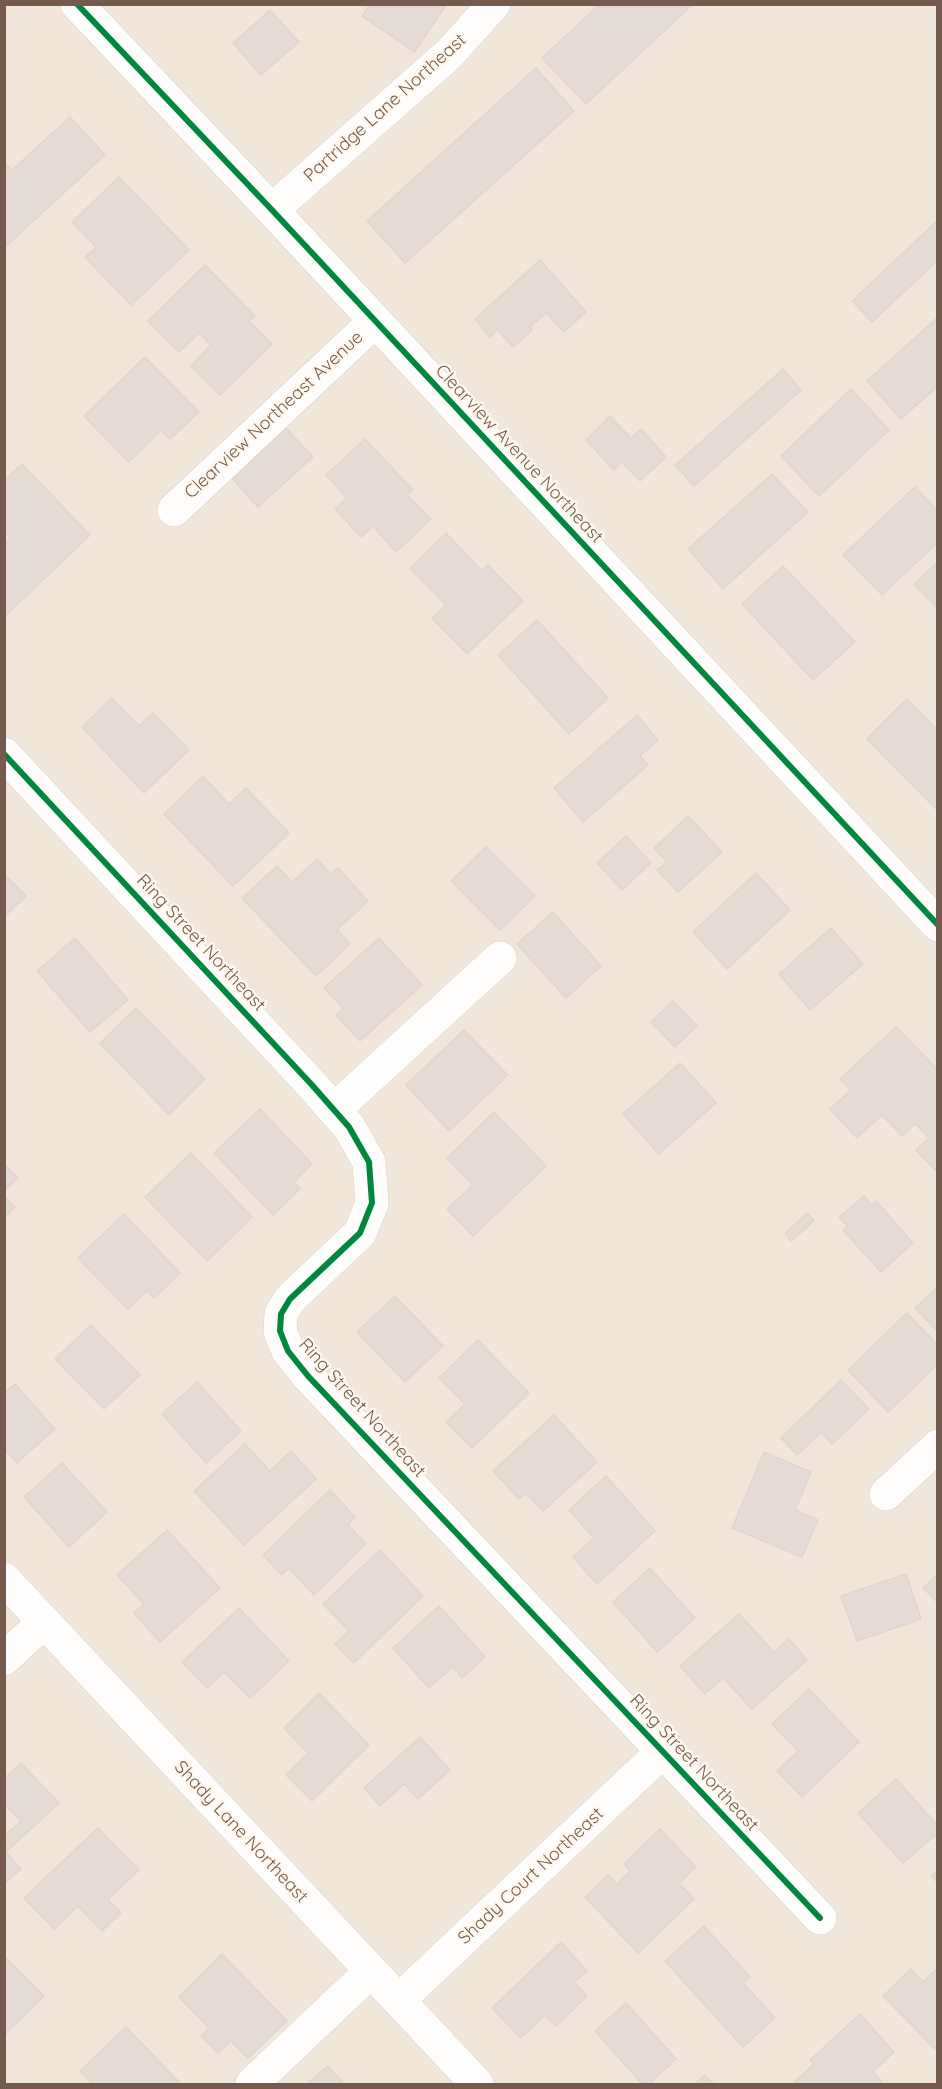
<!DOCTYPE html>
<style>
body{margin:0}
#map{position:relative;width:942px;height:2089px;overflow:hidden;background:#f7f3ec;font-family:Quicksand,sans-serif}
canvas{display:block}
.frame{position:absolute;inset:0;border:6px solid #755b4d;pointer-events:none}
</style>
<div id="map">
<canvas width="942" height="2089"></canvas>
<div class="frame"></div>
</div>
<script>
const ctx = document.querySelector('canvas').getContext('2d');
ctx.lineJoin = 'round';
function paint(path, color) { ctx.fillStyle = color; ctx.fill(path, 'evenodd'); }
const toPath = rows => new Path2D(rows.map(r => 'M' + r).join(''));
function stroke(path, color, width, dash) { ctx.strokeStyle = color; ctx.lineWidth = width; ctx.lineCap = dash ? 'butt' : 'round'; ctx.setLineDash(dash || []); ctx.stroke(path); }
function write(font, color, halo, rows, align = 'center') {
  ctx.font = font + ' Quicksand,sans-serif'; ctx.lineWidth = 5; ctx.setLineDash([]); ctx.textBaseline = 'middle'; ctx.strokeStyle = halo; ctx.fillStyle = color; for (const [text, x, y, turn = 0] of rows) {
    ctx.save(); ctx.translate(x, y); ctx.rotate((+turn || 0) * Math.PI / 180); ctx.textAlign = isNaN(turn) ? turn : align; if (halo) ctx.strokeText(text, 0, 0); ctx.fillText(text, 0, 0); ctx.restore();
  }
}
paint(toPath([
 [5,5,937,5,937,2084,5,2084]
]), '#f0e6da');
const building = toPath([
 [370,4,447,4,414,52,362,16,370,4],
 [600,4,693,4,586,104,542,58,600,4],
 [270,10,299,42,261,75,233,43,270,10],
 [536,68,574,111,405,263,367,221,536,68],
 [70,117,105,155,4,248,4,162,12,170,70,117],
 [119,177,189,250,131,305,85,257,96,247,72,222,119,177],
 [938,220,938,260,872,322,852,301,938,220],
 [540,260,586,312,564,332,546,313,530,327,532,330,513,347,497,330,490,337,475,319,540,260],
 [205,265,255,316,249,321,272,344,220,395,191,366,211,345,199,333,179,352,148,321,205,265],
 [938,317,938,386,901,419,867,381,938,317],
 [145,357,199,412,170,439,161,430,129,462,84,416,145,357],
 [783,369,801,390,694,486,675,465,783,369],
 [851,389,889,430,819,496,781,456,851,389],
 [610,416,631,438,641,429,666,457,640,481,622,462,614,470,586,440,610,416],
 [286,428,313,457,258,507,231,477,286,428],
 [365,439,413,490,407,495,431,519,396,552,373,526,361,537,335,509,347,498,326,475,365,439],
 [22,464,90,535,4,617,4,544,10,538,4,532,4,480,22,464],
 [772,474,808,512,723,589,688,549,772,474],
 [915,487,938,511,938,542,882,595,843,555,915,487],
 [446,533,482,571,488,565,523,601,467,654,432,618,446,605,410,568,446,533],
 [938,562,938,609,914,584,938,562],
 [783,566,855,642,813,680,742,604,783,566],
 [537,620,608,698,569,734,498,655,537,620],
 [112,698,139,726,153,713,189,750,144,793,82,727,112,698],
 [907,699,938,731,938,811,867,739,907,699],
 [637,715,658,740,640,756,648,765,583,822,554,788,637,715],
 [203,776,229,804,246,788,289,833,233,886,164,814,203,776],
 [688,816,722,852,678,892,657,870,667,862,654,848,688,816],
 [626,836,651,863,622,890,597,863,626,836],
 [486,847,535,896,500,930,451,881,486,847],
 [317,859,331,874,338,868,368,901,337,930,350,944,316,976,242,898,277,866,292,882,317,859],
 [756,873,790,910,727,969,693,932,756,873],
 [4,874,26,896,4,917,4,874],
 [553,912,601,966,566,998,517,944,553,912],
 [831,928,863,964,810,1010,779,974,831,928],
 [75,938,128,1000,90,1032,37,971,75,938],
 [379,938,422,985,360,1041,336,1015,343,1008,324,988,379,938],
 [673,1001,697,1026,675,1047,651,1022,673,1001],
 [136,1008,205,1079,169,1115,100,1043,136,1008],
 [896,1027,938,1070,938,1173,916,1150,929,1138,915,1124,902,1136,882,1115,857,1138,830,1109,851,1090,840,1079,896,1027],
 [464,1030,508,1075,449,1131,406,1085,464,1030],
 [680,1063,716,1103,659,1154,623,1114,680,1063],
 [260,1109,312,1164,294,1182,300,1189,273,1215,214,1153,260,1109],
 [494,1112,546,1166,473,1236,447,1209,473,1185,447,1158,494,1112],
 [191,1153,252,1217,207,1261,145,1197,191,1153],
 [4,1164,18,1178,4,1191,4,1164],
 [4,1196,15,1207,4,1218,4,1196],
 [864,1196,872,1205,876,1201,913,1243,881,1272,843,1230,848,1226,839,1217,864,1196],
 [807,1213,814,1221,791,1241,785,1234,807,1213],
 [124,1214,180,1273,154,1298,147,1291,128,1309,78,1258,124,1214],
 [938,1287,938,1332,915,1308,938,1287],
 [395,1296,443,1346,405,1382,357,1332,395,1296],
 [907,1313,938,1345,938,1364,888,1412,848,1370,907,1313],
 [91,1325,140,1375,104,1409,55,1359,91,1325],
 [478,1340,529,1393,472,1448,446,1422,465,1404,439,1378,478,1340],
 [841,1380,869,1409,832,1444,821,1432,797,1455,781,1438,841,1380],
 [197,1382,241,1431,206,1463,162,1414,197,1382],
 [15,1384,55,1429,17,1463,4,1449,4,1393,15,1384],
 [554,1415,597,1462,543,1511,526,1493,519,1499,493,1471,554,1415],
 [245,1444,270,1471,291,1451,316,1479,244,1545,194,1491,245,1444],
 [764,1452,811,1472,795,1510,818,1520,802,1557,732,1528,764,1452],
 [62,1463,107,1512,69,1547,24,1497,62,1463],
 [606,1476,655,1531,597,1584,573,1557,594,1538,569,1510,606,1476],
 [330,1490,355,1517,348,1525,366,1544,314,1595,289,1568,282,1575,263,1555,330,1490],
 [167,1530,220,1588,160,1642,134,1613,144,1604,117,1575,167,1530],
 [380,1550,423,1596,354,1663,335,1644,349,1631,323,1604,380,1550],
 [650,1568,695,1618,657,1652,613,1602,650,1568],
 [906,1574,921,1619,857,1641,841,1596,906,1574],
 [938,1574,938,1603,923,1588,938,1574],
 [439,1606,485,1657,462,1678,453,1667,429,1688,393,1648,439,1606],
 [239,1608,289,1661,250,1698,224,1672,207,1688,182,1662,239,1608],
 [739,1614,774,1652,789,1639,807,1660,752,1709,723,1678,705,1694,680,1666,739,1614],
 [809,1689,859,1742,802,1797,777,1771,798,1751,772,1724,809,1689],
 [319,1693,369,1745,312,1801,286,1775,308,1753,284,1728,319,1693],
 [420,1737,450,1770,418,1799,404,1784,380,1806,364,1788,420,1737],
 [21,1763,59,1803,6,1852,21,1869,4,1884,4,1836,21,1821,4,1804,4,1779,21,1763],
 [896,1779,938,1826,938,1833,903,1863,858,1813,896,1779],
 [98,1828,139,1870,108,1899,121,1913,102,1931,78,1906,54,1929,24,1898,98,1828],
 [660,1829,696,1867,679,1883,694,1899,638,1953,585,1897,608,1875,617,1884,630,1871,624,1864,660,1829],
 [938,1870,938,1883,931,1876,938,1870],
 [704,1926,750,1977,743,1983,775,2018,743,2047,665,1961,704,1926],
 [561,1942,587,1971,574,1982,587,1996,556,2026,545,2015,521,2038,492,2008,561,1942],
 [222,1954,287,2021,248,2058,231,2041,218,2053,201,2036,209,2028,179,1997,222,1954],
 [4,1956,44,1996,4,2035,4,1956],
 [938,1968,938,2046,935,2049,883,1996,911,1969,923,1982,938,1968],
 [626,2003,676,2059,649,2084,642,2084,595,2031,626,2003],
 [860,2014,894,2052,873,2072,882,2082,880,2084,792,2084,814,2064,810,2060,860,2014],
 [126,2027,181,2084,93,2084,80,2071,126,2027],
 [328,2066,344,2084,307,2084,328,2066],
 [705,2075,714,2084,695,2084,705,2075]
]);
paint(building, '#e3dbd4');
stroke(building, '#e0d6ce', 1.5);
const minor = toPath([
 [77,4,272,210,938,925],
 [272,210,449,54,494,4],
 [174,510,375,321],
 [4,754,312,1085,349,1127,369,1162,372,1203,360,1233,290,1299,281,1314,280,1331,288,1351,308,1376,820,1918],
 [334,1110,500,958],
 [886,1494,938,1446],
 [4,1579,477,2084],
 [4,1659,44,1622],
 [399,2000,662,1752],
 [252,2084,371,1971]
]);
stroke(minor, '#d6d0ca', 34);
stroke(minor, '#fefdfc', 33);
stroke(toPath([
 [77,4,272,210,938,925],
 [4,754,312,1085,349,1127,369,1162,372,1203,360,1233,290,1299,281,1314,280,1331,288,1351,308,1376,820,1918]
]), '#00873e', 6);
write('18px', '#755b4d', '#fef8ee', [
 ["Partridge Lane Northeast",385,108,-42],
 ["Clearview Northeast Avenue",274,415,-43],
 ["Clearview Avenue Northeast",519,454,47],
 ["Ring Street Northeast",201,943,47],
 ["Ring Street Northeast",362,1408,48],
 ["Ring Street Northeast",694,1763,47],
 ["Shady Lane Northeast",241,1832,47],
 ["Shady Court Northeast",531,1876,-43]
]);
</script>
